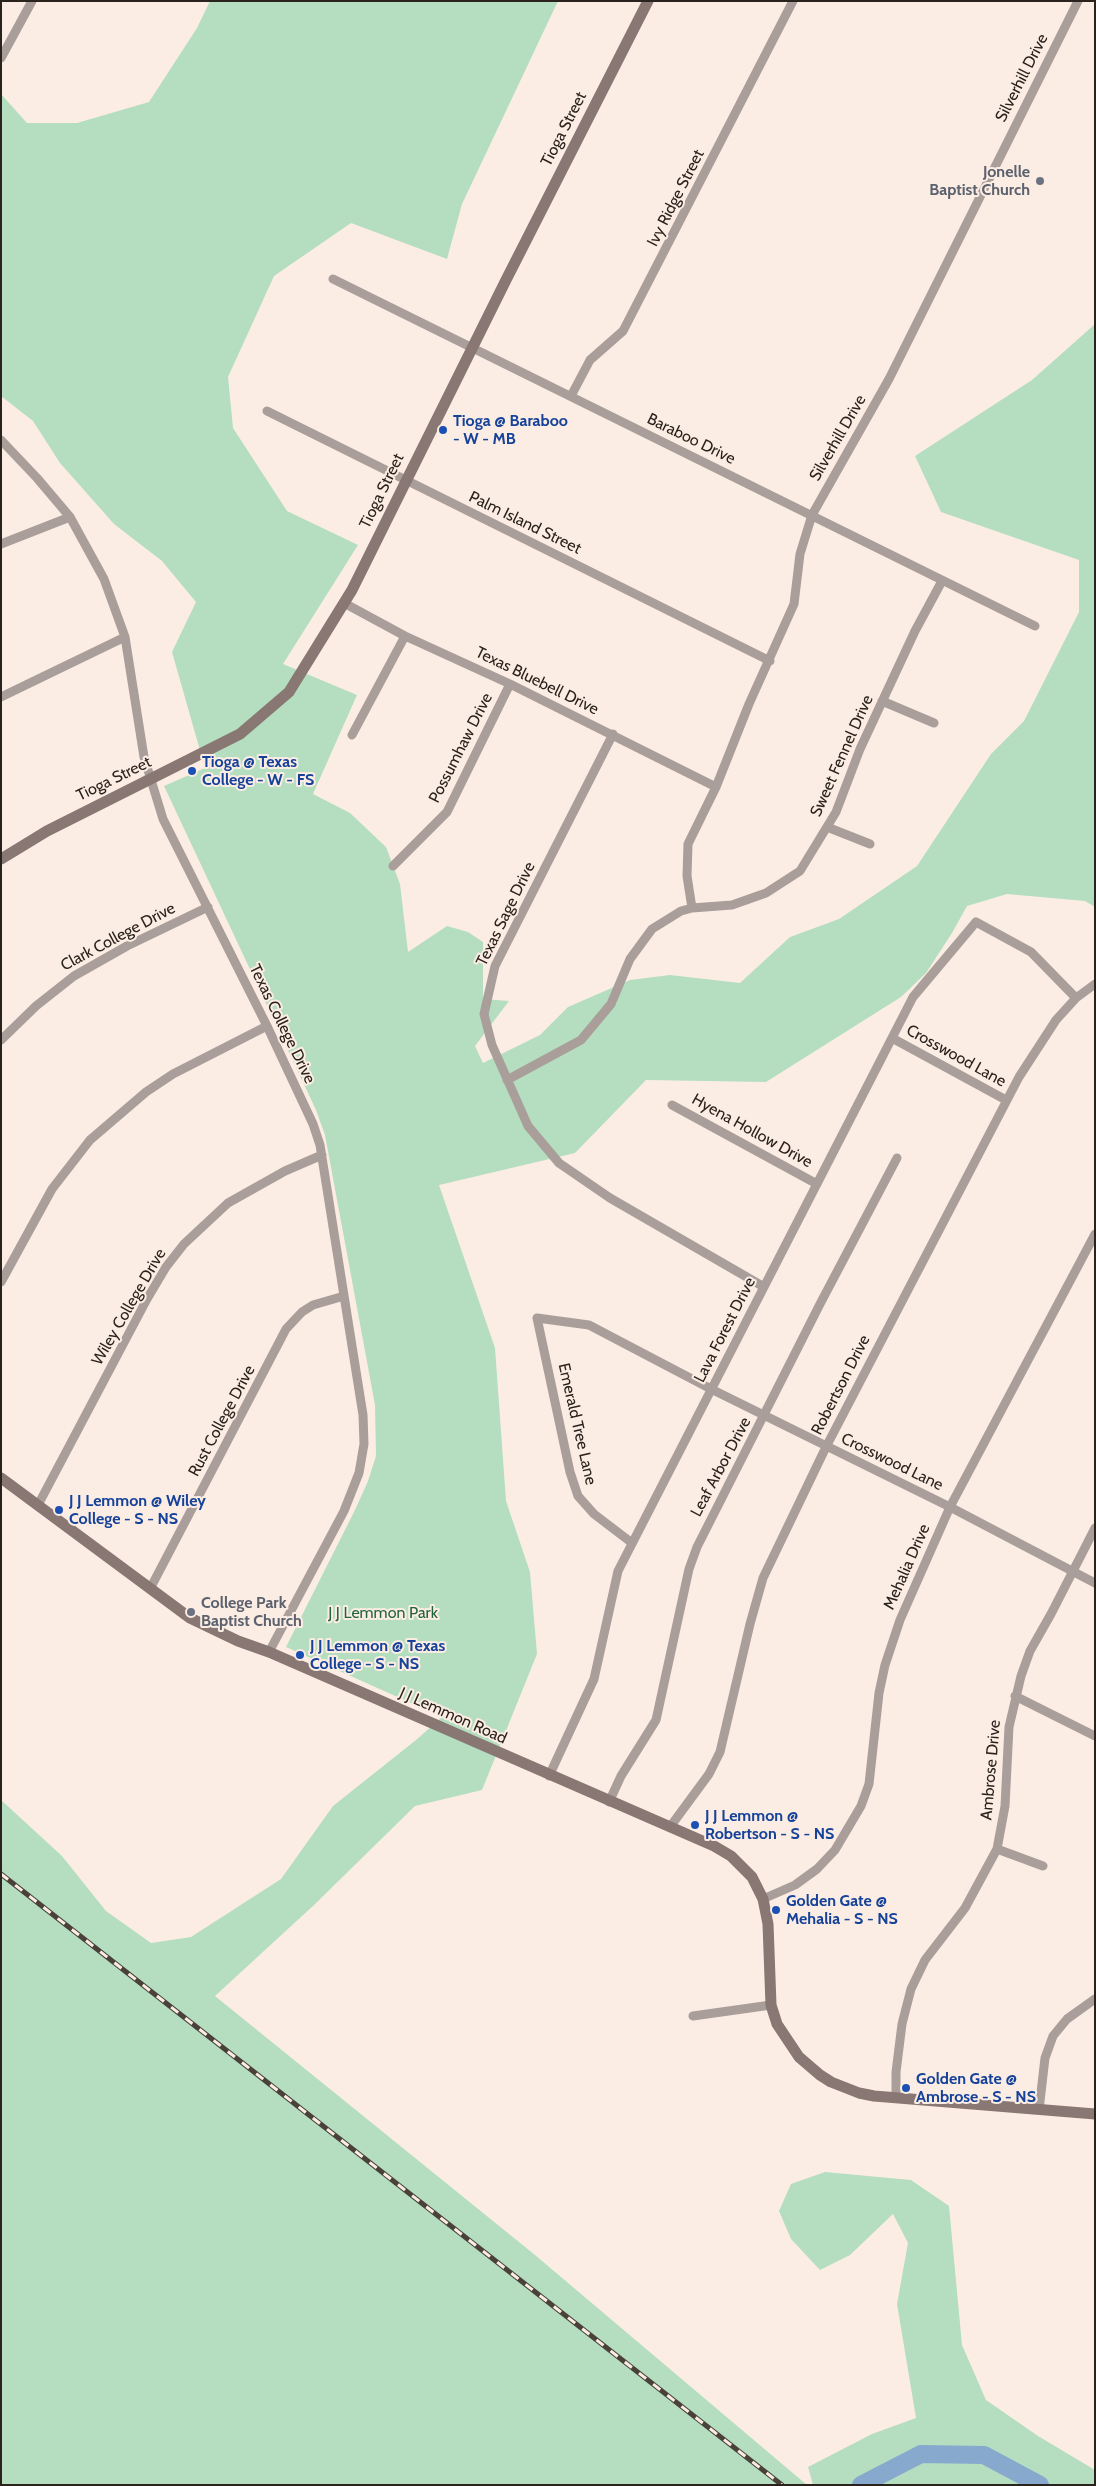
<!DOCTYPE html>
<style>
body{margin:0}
#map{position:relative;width:1096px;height:2486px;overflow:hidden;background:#fcede4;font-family:Cabin,sans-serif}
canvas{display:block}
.frame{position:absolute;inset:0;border:2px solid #2a221c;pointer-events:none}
</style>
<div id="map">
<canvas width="1096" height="2486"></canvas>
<div class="frame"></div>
</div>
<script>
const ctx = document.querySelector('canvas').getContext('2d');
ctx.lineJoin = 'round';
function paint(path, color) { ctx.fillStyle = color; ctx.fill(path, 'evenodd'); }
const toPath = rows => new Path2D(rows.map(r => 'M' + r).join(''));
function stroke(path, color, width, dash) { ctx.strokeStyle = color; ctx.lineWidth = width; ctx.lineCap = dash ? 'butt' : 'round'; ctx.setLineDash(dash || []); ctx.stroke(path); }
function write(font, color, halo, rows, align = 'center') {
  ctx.font = font + ' Cabin,sans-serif'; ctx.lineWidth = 4; ctx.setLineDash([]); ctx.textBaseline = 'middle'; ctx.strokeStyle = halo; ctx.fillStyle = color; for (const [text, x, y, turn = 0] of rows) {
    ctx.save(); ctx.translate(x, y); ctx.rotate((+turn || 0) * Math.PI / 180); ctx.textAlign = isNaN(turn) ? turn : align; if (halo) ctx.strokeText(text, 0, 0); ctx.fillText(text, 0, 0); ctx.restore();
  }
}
paint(toPath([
 [210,1,558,1,462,204,447,259,351,223,274,276,228,377,233,428,287,511,358,545,283,664,357,695,313,794,350,813,386,847,400,884,408,952,447,926,468,932,483,942,483,999,509,1001,475,1046,483,1063,540,1035,568,1007,630,980,670,975,740,983,790,937,839,919,917,866,991,754,1024,721,1079,612,1079,560,941,512,915,456,1032,380,1095,324,1095,907,1085,901,1007,894,967,906,952,933,926,973,901,997,766,1082,646,1080,575,1153,439,1185,495,1348,506,1501,530,1572,537,1654,482,1790,415,1806,314,1905,215,1996,535,2255,807,2485,1,2485,1,1800,62,1856,106,1911,151,1943,191,1937,281,1879,333,1806,416,1740,442,1717,286,1647,355,1510,368,1481,376,1456,375,1405,325,1135,316,1110,164,786,205,768,172,652,196,602,162,561,114,524,60,463,33,421,1,396,1,94,27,123,77,123,149,102,197,28],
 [825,2172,911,2180,949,2206,962,2345,986,2400,1038,2436,1095,2470,1095,2485,813,2485,808,2467,872,2434,916,2418,897,2304,908,2243,893,2214,850,2255,820,2270,791,2239,779,2211,791,2184]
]), '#b4debf');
stroke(toPath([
 [861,2485,921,2454,984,2455,1040,2485]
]), '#87a9cd', 18);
stroke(toPath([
 [1,58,32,1],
 [333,279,1035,626],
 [571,396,590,360,623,331,793,1],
 [267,411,770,661],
 [1,440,37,478,70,517,104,579,125,637,144,757,163,819,267,1026,313,1124,320,1145,363,1415,364,1444,359,1473,344,1511,269,1652],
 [1,544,70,517],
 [344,603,405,636,510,684,716,787],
 [1,697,125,637],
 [882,701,934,723],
 [613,734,495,966,484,1014,492,1045,528,1126,559,1163,610,1198,764,1287],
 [352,735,405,636],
 [827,827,870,844],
 [393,866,447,812,510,684],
 [692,908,687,876,688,844,716,787,749,704,794,604,800,554,812,515,889,379,1078,1],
 [892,1038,1006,1100],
 [1,1040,36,1006,74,976,127,946,208,907],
 [507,1080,581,1040,611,1004,630,959,652,929,681,911,692,908,732,905,766,893,800,871,836,812,860,749,915,631,942,581],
 [672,1105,817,1184],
 [1,1282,52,1189,90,1140,146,1092,173,1074,267,1026],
 [38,1505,147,1299,166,1267,184,1244,228,1203,285,1171,322,1155],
 [632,1543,594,1514,578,1496,570,1472,537,1318,589,1325,711,1389,950,1507,1095,1583],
 [151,1587,286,1329,302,1312,313,1305,344,1296],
 [1015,1696,1095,1736],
 [549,1776,594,1679,618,1571,913,997,976,922,1031,952,1076,998],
 [609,1802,621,1776,656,1720,689,1569,697,1547,820,1304,897,1158],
 [670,1827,709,1774,720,1752,750,1624,763,1578,826,1447,1019,1077,1056,1020,1076,998,1095,984],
 [997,1849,1043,1866],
 [763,1899,795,1885,817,1869,835,1850,861,1806,869,1784,879,1693,885,1665,900,1620,950,1507,1095,1234],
 [693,2016,771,2005],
 [896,2097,896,2072,902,2024,911,1989,925,1960,965,1908,997,1849,1005,1806,1009,1727,1021,1676,1030,1651,1051,1614,1095,1528],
 [1039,2110,1045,2058,1053,2036,1067,2019,1095,1999]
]), '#aa9e9b', 9);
stroke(toPath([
 [1,859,47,831,240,734,289,692,352,590,506,280,648,1],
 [1,1478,190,1618,238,1641,269,1652,714,1846,731,1856,752,1877,763,1899,768,1924,771,2005,777,2024,799,2057,820,2075,831,2082,859,2093,874,2096,1095,2114]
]), '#887772', 11);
const rail = toPath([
 [1,1874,782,2485]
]);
stroke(rail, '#4a413a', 5);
stroke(rail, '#fcede4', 3, [9]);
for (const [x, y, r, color] of [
 [1040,181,5,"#6b7280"],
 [443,430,5,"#1a4fb4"],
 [192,771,5,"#1a4fb4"],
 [59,1510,5,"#1a4fb4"],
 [191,1612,5,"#6b7280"],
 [300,1655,5,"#1a4fb4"],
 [695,1825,5,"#1a4fb4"],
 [776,1910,5,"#1a4fb4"],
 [906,2088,5,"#1a4fb4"]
]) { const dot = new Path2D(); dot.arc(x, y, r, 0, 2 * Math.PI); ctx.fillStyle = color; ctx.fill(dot); stroke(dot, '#fcede4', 2); }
write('16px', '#2a221c', '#fcede4', [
 ["Silverhill Drive",1022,78,-63],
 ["Tioga Street",564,129,-63],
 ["Ivy Ridge Street",676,198,-63],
 ["Silverhill Drive",838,438,-60],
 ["Baraboo Drive",691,439,26],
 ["Tioga Street",382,491,-64],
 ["Palm Island Street",525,523,26],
 ["Texas Bluebell Drive",537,681,26],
 ["Possumhaw Drive",461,748,-63],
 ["Sweet Fennel Drive",842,756,-66],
 ["Tioga Street",114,779,-26],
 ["Texas Sage Drive",506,914,-64],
 ["Clark College Drive",118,937,-28],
 ["Texas College Drive",282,1024,64],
 ["Crosswood Lane",956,1056,29],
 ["Hyena Hollow Drive",752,1131,29],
 ["Wiley College Drive",129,1307,-60],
 ["Lava Forest Drive",725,1330,-63],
 ["Robertson Drive",841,1385,-63],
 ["Rust College Drive",222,1421,-62],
 ["Emerald Tree Lane",577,1424,77],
 ["Crosswood Lane",892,1462,26],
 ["Leaf Arbor Drive",721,1467,-62],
 ["Mehalia Drive",907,1567,-66],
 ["J J Lemmon Road",453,1716,24],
 ["Ambrose Drive",991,1770,-85]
]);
write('bold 16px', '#5b616d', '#fcede4', [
 ["Jonelle",1030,172],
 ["Baptist Church",1030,190],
 ["College Park",201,1603,"left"],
 ["Baptist Church",201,1621,"left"]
], 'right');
write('bold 16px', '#164399', '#fcede4', [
 ["Tioga @ Baraboo",453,421],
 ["- W - MB",453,439],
 ["Tioga @ Texas",202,762],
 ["College - W - FS",202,780],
 ["J J Lemmon @ Wiley",69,1501],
 ["College - S - NS",69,1519],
 ["J J Lemmon @ Texas",310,1646],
 ["College - S - NS",310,1664],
 ["J J Lemmon @",705,1816],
 ["Robertson - S - NS",705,1834],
 ["Golden Gate @",786,1901],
 ["Mehalia - S - NS",786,1919],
 ["Golden Gate @",916,2079],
 ["Ambrose - S - NS",916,2097]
], 'left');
write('16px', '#22653d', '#fcede4', [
 ["J J Lemmon Park",383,1613]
]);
</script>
